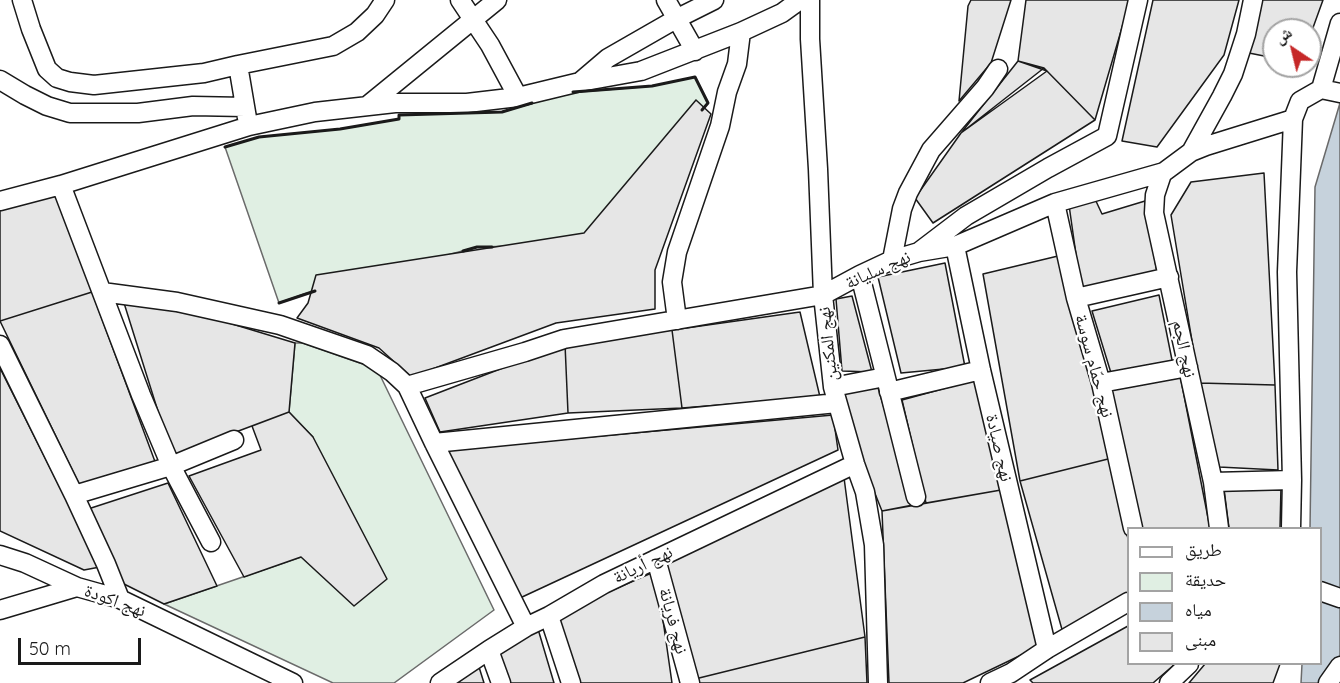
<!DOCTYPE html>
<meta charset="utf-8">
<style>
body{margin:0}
#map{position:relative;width:1340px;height:683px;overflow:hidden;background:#fff;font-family:Quicksand,"Noto Naskh Arabic",sans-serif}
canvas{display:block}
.legend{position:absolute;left:1127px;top:527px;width:195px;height:138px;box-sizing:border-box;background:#fff;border:2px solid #a3a3a3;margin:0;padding:8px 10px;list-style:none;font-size:18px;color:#1a1a1a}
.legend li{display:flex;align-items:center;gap:12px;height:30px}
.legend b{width:30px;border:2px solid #a3a3a3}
.north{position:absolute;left:1262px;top:18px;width:60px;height:60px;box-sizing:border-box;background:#fff;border:2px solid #a3a3a3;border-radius:50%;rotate:325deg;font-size:16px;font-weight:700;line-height:24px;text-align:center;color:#1a1a1a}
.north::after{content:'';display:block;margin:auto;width:21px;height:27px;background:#c62828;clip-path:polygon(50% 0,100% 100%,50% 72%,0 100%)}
.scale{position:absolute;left:18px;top:638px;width:123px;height:27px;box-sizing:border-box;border:3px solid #1a1a1a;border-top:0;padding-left:8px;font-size:18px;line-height:21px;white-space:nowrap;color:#1a1a1a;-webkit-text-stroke:4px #fff;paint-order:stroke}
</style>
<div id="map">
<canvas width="1340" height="683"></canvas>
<ul class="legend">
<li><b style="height:8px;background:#fff"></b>طريق</li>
<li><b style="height:16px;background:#e0efe3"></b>حديقة</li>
<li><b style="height:16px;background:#c6d2dc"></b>مياه</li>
<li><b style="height:16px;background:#e6e6e6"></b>مبنى</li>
</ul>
<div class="north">ش</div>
<div class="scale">50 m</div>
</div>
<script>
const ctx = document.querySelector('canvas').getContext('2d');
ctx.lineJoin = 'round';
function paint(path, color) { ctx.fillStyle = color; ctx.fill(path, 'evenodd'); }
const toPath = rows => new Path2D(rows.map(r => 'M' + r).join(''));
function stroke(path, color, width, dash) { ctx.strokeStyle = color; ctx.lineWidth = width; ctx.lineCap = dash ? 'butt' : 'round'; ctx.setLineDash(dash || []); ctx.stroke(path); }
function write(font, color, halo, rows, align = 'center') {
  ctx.font = font + ' Quicksand,"Noto Naskh Arabic",sans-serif'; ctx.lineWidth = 4.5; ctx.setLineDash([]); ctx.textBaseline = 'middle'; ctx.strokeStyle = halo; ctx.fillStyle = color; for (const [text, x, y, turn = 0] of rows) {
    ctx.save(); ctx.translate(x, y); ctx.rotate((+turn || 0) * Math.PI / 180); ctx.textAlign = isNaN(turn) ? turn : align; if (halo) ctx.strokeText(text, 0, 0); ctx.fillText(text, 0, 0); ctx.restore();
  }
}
const green = toPath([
 [695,77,708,103,615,209,591,244,477,247,304,294,279,303,225,147,259,137,340,129,399,119,399,115,502,112,567,93,652,86,695,77],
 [295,343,303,343,377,369,494,610,394,683,333,683,164,604,301,557,313,437,289,412,295,343]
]);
paint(green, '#e0efe3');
stroke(green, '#6a6a6a', 1.5);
const water = toPath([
 [1340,103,1340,683,1301,683,1302,664,1320,664,1320,528,1310,528,1315,187,1340,103]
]);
paint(water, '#c6d2dc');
stroke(water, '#6a6a6a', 1.5);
const building = toPath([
 [971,0,1011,0,991,63,959,101,968,6,971,0],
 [1026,0,1130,0,1095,120,1044,68,1018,61,1026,0],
 [1153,0,1239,0,1224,55,1157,147,1122,141,1153,0],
 [1261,0,1323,0,1310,36,1310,30,1274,30,1274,58,1249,53,1261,0],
 [1018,61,1047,71,961,133,1018,61],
 [1044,68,1095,120,933,223,915,198,961,133,1044,68],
 [696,100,711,114,655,270,655,309,556,323,411,377,379,348,297,318,308,303,316,275,584,233,696,100],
 [1264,173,1275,385,1199,383,1171,215,1191,182,1264,173],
 [54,192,92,292,0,321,0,210,54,192],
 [1095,199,1102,214,1145,201,1157,273,1081,290,1069,205,1095,199],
 [1058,256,1112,458,1020,481,983,274,1058,256],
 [945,263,965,367,901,373,878,277,945,263],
 [92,292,157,467,79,484,0,321,92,292],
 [1159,295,1173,365,1111,373,1092,311,1159,295],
 [852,296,872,372,842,371,836,299,852,296],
 [124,303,206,316,295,343,289,412,172,456,124,303],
 [800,312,820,397,682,408,672,330,800,312],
 [672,330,682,408,568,413,565,344,672,330],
 [565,344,568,413,440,432,425,398,565,344],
 [0,368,100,567,84,570,0,531,0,368],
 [1180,375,1210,528,1136,528,1108,388,1180,375],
 [975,380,1001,490,926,503,902,400,975,380],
 [876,381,913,505,882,511,835,394,876,381],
 [1199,383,1275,385,1278,470,1219,467,1199,383],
 [289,412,313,437,387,579,354,606,301,557,244,577,189,476,261,450,252,426,289,412],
 [833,415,838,450,520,598,447,451,456,449,833,415],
 [1112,458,1128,539,1128,599,1063,633,1020,481,1112,458],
 [843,470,865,637,695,679,664,555,843,470],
 [168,483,217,586,164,604,120,582,85,510,168,483],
 [1281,487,1280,528,1229,528,1224,489,1281,487],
 [1001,490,1038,647,963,683,889,683,882,511,1001,490],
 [656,571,672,683,578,683,558,614,656,571],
 [1128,626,1128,664,1175,664,1153,683,1033,683,1030,680,1128,626],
 [538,629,554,683,509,683,498,653,538,629],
 [865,637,867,683,696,683,695,679,865,637],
 [1205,664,1280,664,1273,683,1189,683,1205,664],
 [479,667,484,683,457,683,479,667]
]);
paint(building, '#e6e6e6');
stroke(building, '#1a1a1a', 1.5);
const minor = toPath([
 [22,0,31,29,47,69,57,78,70,82,94,85,204,73,238,65,333,46,357,32,375,15,385,0],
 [460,0,490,45,518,97],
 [666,0,695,51],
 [810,0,810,39,818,169,823,295,833,387,855,464,865,492,874,545,878,683],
 [238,65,247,118],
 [0,80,25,95,47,106,70,113,138,113,193,106,245,107],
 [581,81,608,58,676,19,714,0],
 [1321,89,1340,23],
 [1321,89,1340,93],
 [367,106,497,0],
 [1191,152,1222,96,1233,74,1246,34,1253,0],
 [1164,172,1162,174,1155,195,1154,213,1213,482,1219,528],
 [61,185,141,395,171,466,211,542],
 [0,201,61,185,249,126,315,112,395,103,467,103,518,97,580,82,641,71,741,32,782,13,800,0],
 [1055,203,1076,298,1101,383,1133,528],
 [955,246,981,370,1047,649],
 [920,251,966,216,1048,168,1107,136,1138,0],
 [892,260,902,209,908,193,931,150,985,88,998,69],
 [860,275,916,497],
 [102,292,177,302,280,325,367,355,392,372,407,386,434,443,526,627],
 [1076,298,1169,277],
 [677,320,672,282,677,252,720,126,727,92,737,64,741,32],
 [0,345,74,495,106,564,120,599],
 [1101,383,1188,367],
 [407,386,525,352,564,339,823,295,860,275,892,260,919,252,955,246,1055,203,1164,172,1191,152,1206,146,1293,119,1300,101,1321,89],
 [833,387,885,377],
 [889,392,981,370],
 [434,443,837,403],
 [1213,482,1292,480],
 [74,495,171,466,234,440],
 [1291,528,1292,480,1287,272,1293,119],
 [0,555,25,563,77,587,120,599,293,683],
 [656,559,690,683],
 [1320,591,1340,598],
 [0,610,77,587],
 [549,616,571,683],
 [489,650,501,683],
 [440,683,489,650,526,627,549,616,604,584,855,464],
 [990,683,1011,673,1047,649,1128,602],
 [1169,683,1189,664],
 [1328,683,1340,666]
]);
stroke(minor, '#1a1a1a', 21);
stroke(minor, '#fff', 18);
stroke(toPath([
 [573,92,652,86,695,77,708,103,702,110],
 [225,147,259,137,340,129,399,119,399,115,502,112,532,103],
 [463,251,477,247,492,247],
 [279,303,315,291]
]), '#1a1a1a', 3);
write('18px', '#1a1a1a', '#fff', [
 ["نهج سليانة",878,270,-24],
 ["نهج المكنين",828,344,-96],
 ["نهج الجم",1184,349,78],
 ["نهج حمّام سوسة",1094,366,75],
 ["نهج صيادة",999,448,77],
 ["نهج أريانة",643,565,-26],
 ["نهج اكودة",115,601,20],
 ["نهج فريانة",673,621,75]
]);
</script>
